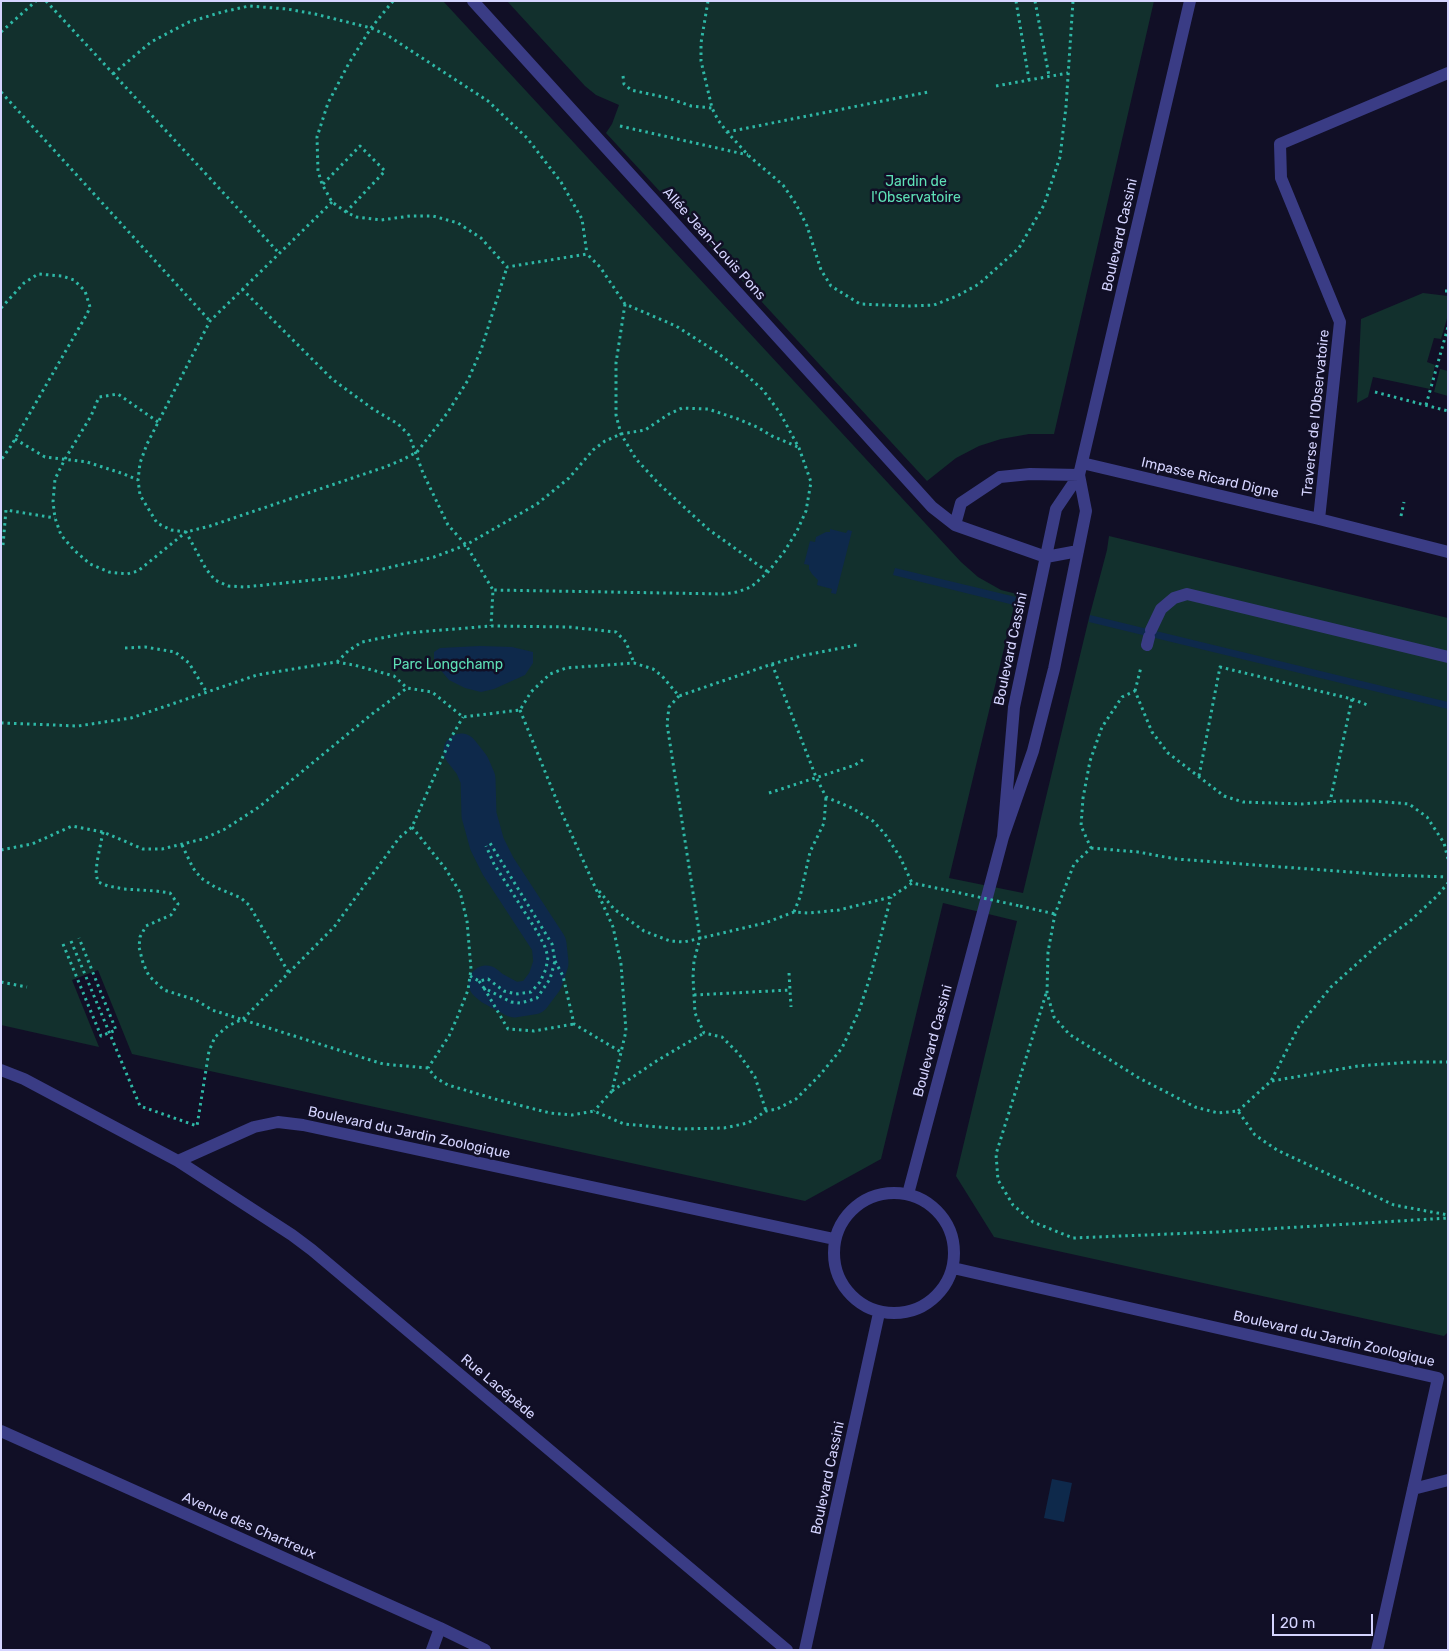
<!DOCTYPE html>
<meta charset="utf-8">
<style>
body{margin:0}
#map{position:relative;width:1449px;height:1651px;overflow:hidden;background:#110f26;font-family:Rubik,sans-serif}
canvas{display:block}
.frame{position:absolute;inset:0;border:2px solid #d5d4ff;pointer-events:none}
.scale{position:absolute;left:1272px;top:1614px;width:101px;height:22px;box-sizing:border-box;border:2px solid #d5d4ff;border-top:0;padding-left:6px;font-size:15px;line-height:18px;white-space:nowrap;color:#d5d4ff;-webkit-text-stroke:4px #110f26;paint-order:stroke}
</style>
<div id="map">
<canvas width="1449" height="1651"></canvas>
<div class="frame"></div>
<div class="scale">20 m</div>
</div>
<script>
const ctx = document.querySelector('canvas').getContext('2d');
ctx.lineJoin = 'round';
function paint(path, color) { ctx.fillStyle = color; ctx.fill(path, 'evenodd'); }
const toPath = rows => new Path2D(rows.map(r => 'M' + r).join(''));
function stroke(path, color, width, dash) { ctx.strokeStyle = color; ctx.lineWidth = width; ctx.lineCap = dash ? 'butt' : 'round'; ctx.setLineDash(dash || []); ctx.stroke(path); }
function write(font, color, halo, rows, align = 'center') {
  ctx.font = font + ' Rubik,sans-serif'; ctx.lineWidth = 5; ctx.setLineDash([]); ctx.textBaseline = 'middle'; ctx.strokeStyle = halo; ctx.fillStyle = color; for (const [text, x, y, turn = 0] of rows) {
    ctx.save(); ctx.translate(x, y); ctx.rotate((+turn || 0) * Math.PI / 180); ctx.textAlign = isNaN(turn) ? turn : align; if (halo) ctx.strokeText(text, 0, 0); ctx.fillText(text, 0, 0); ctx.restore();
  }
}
paint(toPath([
 [1,1,443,1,961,562,978,577,1001,590,1017,594,949,878,1023,893,1089,618,1107,550,1109,536,1448,618,1448,1332,1444,1336,994,1237,956,1176,1017,921,943,903,881,1159,805,1201,132,1054,98,970,72,980,99,1047,1,1025],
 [507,1,1154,1,1054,434,1029,434,1001,439,979,446,956,458,927,481,606,133,612,124,619,105,596,95,585,86],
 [1423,293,1448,296,1448,315,1441,339,1434,338,1427,362,1435,365,1430,389,1373,377,1368,397,1357,403,1361,319],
 [1440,369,1448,371,1448,396,1434,392]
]), '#12302d');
paint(toPath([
 [830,529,846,533,848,530,852,531,836,594,831,593,832,589,817,585,818,580,812,574,809,569,809,565,804,564,810,541,815,542,816,537,826,532,830,532],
 [895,568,1016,597,1014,605,893,575],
 [1090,615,1448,702,1448,709,1089,622],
 [480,646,512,647,533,652,533,663,525,675,494,689,481,692,465,688,449,680,434,662,434,652,440,648],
 [1052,1479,1072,1483,1064,1522,1044,1518]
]), '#0e294b');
stroke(toPath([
 [461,751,472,765,478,779,479,815,487,844,498,866,549,944,551,963,545,981,533,997,514,1000,492,988,486,983]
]), '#0e294b', 35);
stroke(toPath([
 [46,1,279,253],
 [393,1,371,28,349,63,328,103,317,137,318,171,322,184,332,202,346,212,356,217,381,220,410,216,433,216,458,223,481,238,507,267,587,254,600,267,625,304,676,326,715,351,743,372,763,390,780,413,799,448,811,482,806,511,797,531,784,552,768,572,751,587,737,592,724,594,493,590,491,626],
 [708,1,701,43,701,61,712,108,718,120,727,132,749,156,783,185,796,204,807,226,821,270,831,286,860,304,908,306,934,305,957,296,979,284,1019,248,1044,205,1060,157,1066,107,1073,1],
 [1016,1,1029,80],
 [1035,1,1049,76],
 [1,32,36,1],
 [113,74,151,42,189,22,222,12,249,6,287,9,315,14,371,28,387,35,488,101,527,138,561,182,582,219,587,254],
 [623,76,624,84,631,90,668,98,691,106,712,108],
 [996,86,1068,73],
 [1,92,210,321],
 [620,126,748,155],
 [727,132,928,92],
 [323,184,360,146,385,171,346,212],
 [332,202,210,321,147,444,140,463,138,480,140,495,157,523,171,530,186,532,210,526,385,467,402,460,417,452,448,412,468,380,481,350,507,267],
 [242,289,332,379,373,409,398,424,409,435,423,473,448,525,466,545,493,590],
 [1445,291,1448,291],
 [625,304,616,363,616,415,621,434,636,459,659,484,708,529,768,572],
 [1,308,24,283,38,274,62,276,74,280,85,291,90,307,87,314,11,446,1,460],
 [1375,392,1448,411],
 [1426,405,1448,327],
 [158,422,118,394,99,397,91,416,65,459,55,479,53,502,55,518,61,535,74,550,90,564,109,572,127,574,138,571,186,532,206,569,215,580,228,586,245,587,342,577,383,569,434,557,466,545,537,504,569,478,593,450,605,441,621,434,645,430,669,414,682,408,708,409,738,419,757,427,772,436,798,447],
 [15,439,45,457,87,462,124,474,138,480],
 [1401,516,1404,502],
 [3,545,6,510,55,518],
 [125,648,145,647,175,652,189,663,206,691],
 [337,662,348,651,362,642,406,633,491,626,569,627,616,632,626,642,634,663],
 [772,664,816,777,826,797,852,808,873,821,885,834,900,857,912,883],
 [1135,691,1141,667],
 [679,696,669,707,667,724,700,938,694,961,693,977,695,1013,704,1033,722,1037,739,1054,755,1077,766,1111],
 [1352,699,1370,706],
 [520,710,561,811,613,927,621,964,626,1031,612,1091,594,1111],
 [1,723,78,726,131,718,257,675,336,662,354,665,394,676,407,688,432,692,463,717,520,710,531,692,550,674,566,668,634,663,653,669,662,676,679,696,772,664,805,655,857,645],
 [1199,776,1220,667,1352,699,1330,802],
 [769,793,855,765,864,759],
 [412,827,445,868,460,892,467,921,471,969,468,990,457,1018,449,1036,428,1068],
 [103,832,97,862,96,874,98,882,108,886,124,889,156,891,170,893,178,904,171,915,146,926,140,937,139,947,143,963,149,976,164,990,196,1000,212,1010,383,1064,428,1068,436,1078,448,1085,495,1099,550,1113,572,1115,594,1111,624,1124,681,1129,724,1128,748,1123,766,1111,777,1109,796,1099,820,1075,842,1048,859,1011,871,974,891,897],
 [182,845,193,868,201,878,215,887,241,898,249,905,289,973],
 [1091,848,1138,852,1176,859,1389,875,1448,877],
 [1,850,32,844,72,826,103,832,143,849,162,849,203,839,225,829,259,807,372,714,407,688],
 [1448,859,1444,843,1427,817,1409,804,1373,801,1338,801,1302,804,1243,802,1224,796,1168,753,1152,732,1135,691,1122,697,1102,727,1090,761,1083,798,1081,826,1091,848,1074,864,1055,914,1048,952,1047,993,1054,1017,1069,1034,1139,1078,1195,1107,1218,1113,1238,1111,1255,1135,1277,1150,1394,1205,1448,1215],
 [599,891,614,909,644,931,670,941,684,942,765,923,794,912,809,913,839,910,891,897,912,883,946,890],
 [1020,906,1055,914],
 [794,912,800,897,810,852,824,823,826,797],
 [71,941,140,1106,197,1126,209,1051,215,1037,228,1026,243,1019,334,927,399,838,412,827,452,736,463,717],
 [63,944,101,1036,116,1030,79,938],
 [555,961,563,976,574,1024,621,1052],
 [789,973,791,1007],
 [470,976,479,981,488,979,504,991,516,994,531,992,540,982,546,969,548,957,545,947,538,933,494,864,486,846],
 [479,981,484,988,511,1002,520,1003,528,1001,537,998,550,979,555,961,552,944,490,843],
 [1,982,27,987],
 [484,988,508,1029,534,1031,574,1024],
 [1046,994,996,1154,998,1180,1013,1205,1033,1222,1073,1238,1217,1232,1448,1218],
 [694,995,790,990],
 [1272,1081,1358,1066,1412,1062,1448,1062],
 [612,1091,658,1060,704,1033],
 [1238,1111,1271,1081,1299,1026,1331,987,1381,942,1410,921,1437,896,1448,883]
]), '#2eb8a6', 3, [2.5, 4]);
stroke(toPath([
 [473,1,932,507,955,525,1046,557,1078,551],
 [1082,463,1319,519,1448,552],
 [1319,519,1340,322,1281,178,1280,144,1448,73],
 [955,525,961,503,1000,477,1030,474,1079,475],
 [1151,630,1161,609,1174,598,1187,594,1448,657],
 [1147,645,1149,637],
 [1003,837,1014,707,1056,509,1079,475,1190,1],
 [1,1070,24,1079,178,1161,292,1235,312,1250,787,1650],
 [178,1161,254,1127,278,1122,303,1125,834,1239],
 '834 1253a60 60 0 1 1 120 0a60 60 0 1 1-120 0Z',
 [908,1194,1003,837,1033,751,1054,669,1086,511,1079,475],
 [953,1268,1438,1378,1377,1650],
 [1,1431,440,1628,485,1650],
 [1413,1489,1448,1480],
 [432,1650,440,1628],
 [805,1650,879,1313]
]), '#3a3c85', 12);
stroke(toPath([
 [946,890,1020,906]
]), '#2eb8a6', 3, [2.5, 4]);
write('14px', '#5ee0b6', '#110f26', [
 ["Jardin de",916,182],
 ["l'Observatoire",916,198],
 ["Parc Longchamp",448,665]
]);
write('14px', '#d5d4ff', '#110f26', [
 ["Boulevard Cassini",1120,235,-77],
 ["Allée Jean-Louis Pons",714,244,48],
 ["Traverse de l'Observatoire",1316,413,-84],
 ["Impasse Ricard Digne",1210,478,13],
 ["Boulevard Cassini",1011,649,-78],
 ["Boulevard Cassini",933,1041,-75],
 ["Boulevard du Jardin Zoologique",409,1133,12],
 ["Boulevard du Jardin Zoologique",1334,1339,13],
 ["Rue Lacépède",498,1387,40],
 ["Boulevard Cassini",828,1478,-78],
 ["Avenue des Chartreux",249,1526,24]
]);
</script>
